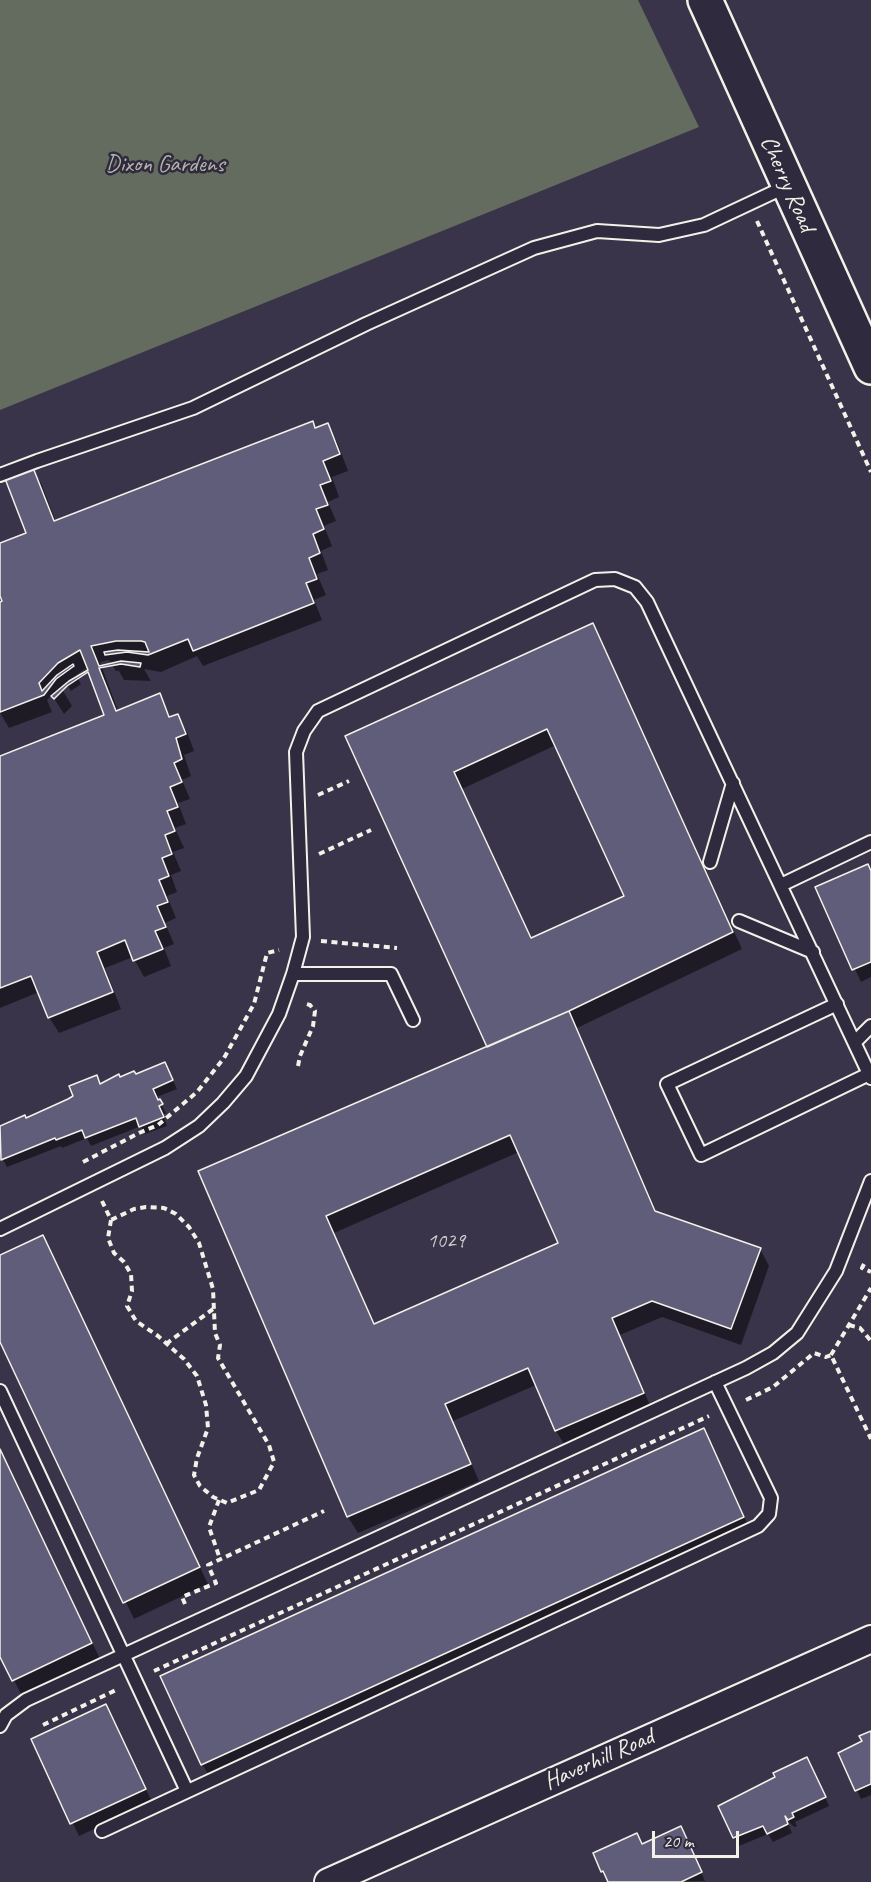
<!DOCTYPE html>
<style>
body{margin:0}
#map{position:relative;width:871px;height:1882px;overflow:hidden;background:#393449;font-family:Caveat,sans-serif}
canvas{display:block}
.scale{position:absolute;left:652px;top:1831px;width:87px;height:27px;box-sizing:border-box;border:3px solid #f4f1e8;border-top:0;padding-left:8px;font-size:18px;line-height:21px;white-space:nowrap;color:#f4f1e8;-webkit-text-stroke:4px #2f2a3d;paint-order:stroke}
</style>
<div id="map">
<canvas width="871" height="1882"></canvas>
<div class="scale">20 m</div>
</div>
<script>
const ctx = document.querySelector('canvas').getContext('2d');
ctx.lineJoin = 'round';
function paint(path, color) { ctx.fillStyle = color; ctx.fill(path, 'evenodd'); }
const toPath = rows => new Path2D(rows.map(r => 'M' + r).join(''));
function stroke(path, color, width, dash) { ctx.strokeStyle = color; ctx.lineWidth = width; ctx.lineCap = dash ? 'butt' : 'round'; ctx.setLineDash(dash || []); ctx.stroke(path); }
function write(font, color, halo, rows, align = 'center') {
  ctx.font = font + ' Caveat,sans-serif'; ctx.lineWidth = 5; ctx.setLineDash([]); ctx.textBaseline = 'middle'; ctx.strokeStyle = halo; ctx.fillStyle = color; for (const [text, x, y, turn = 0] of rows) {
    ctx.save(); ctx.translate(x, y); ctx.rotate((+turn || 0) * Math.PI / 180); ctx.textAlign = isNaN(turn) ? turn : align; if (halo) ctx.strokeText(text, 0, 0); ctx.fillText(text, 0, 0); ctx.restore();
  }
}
paint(toPath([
 [0,0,638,0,699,127,0,410]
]), '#636c5f');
paint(toPath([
 [312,422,316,429,327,425,337,442,348,471,332,477,339,497,328,502,336,521,324,526,332,546,321,551,328,570,317,574,326,595,314,600,322,620,203,666,197,656,161,672,144,669,151,681,124,680,119,671,116,671,109,660,100,662,118,711,159,695,171,718,177,716,187,732,194,751,184,755,191,776,182,780,190,799,178,803,186,824,175,828,184,848,173,852,181,871,171,875,177,892,167,896,176,918,165,923,174,944,164,948,171,966,144,977,133,957,105,968,121,1009,59,1033,49,1017,39,992,0,1008,0,758,106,716,88,667,76,675,81,684,71,691,66,682,55,692,57,694,62,689,72,706,64,714,52,695,47,700,52,712,9,728,0,713,0,604,4,602,0,592,0,544,28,534,31,467,41,483,56,522],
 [592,625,601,641,742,949,577,1028,657,1213,760,1249,769,1266,741,1345,662,1317,620,1335,652,1410,566,1447,556,1431,536,1385,453,1421,479,1481,358,1533,348,1517,200,1172,489,1048,347,737],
 [556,745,626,896,532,940,462,789],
 [519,1152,560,1244,375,1325,334,1233],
 [871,872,871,977,861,982,817,888],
 [165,1064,177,1089,157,1097,166,1113,163,1115,167,1126,145,1134,141,1126,91,1146,87,1138,62,1148,61,1146,7,1167,0,1154,0,1127,24,1117,26,1119,68,1100,96,1077,101,1085,135,1076],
 [42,1237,208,1584,134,1619,0,1339,0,1256],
 [703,1429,712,1446,752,1534,212,1780,202,1764],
 [0,1449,100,1659,22,1696,0,1653],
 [112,1719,152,1802,79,1836,33,1740],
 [871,1732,871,1795,861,1799,840,1753,864,1742],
 [811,1767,829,1806,795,1822,797,1826,794,1827,786,1819,792,1833,773,1842,768,1834,739,1846,720,1806],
 [685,1837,705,1881,609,1882]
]), '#0007');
const building = toPath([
 [313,421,315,428,328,423,340,454,323,461,331,481,320,485,328,505,316,509,324,529,313,534,320,553,309,558,317,579,306,583,314,603,193,651,188,639,148,655,127,652,105,655,104,652,118,650,149,652,145,642,141,641,116,641,91,646,99,666,121,661,141,663,140,667,121,664,99,668,116,711,160,693,169,717,178,714,186,734,176,738,182,759,174,763,182,782,170,787,178,807,167,811,175,831,165,835,172,854,162,858,169,876,159,880,168,902,157,906,166,927,155,931,163,949,133,961,125,940,97,952,113,992,48,1018,31,976,0,988,0,756,104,715,88,672,67,686,54,699,51,696,69,681,88,670,80,650,58,663,39,683,42,691,57,675,73,664,74,666,56,679,44,695,0,712,0,602,2,601,0,596,0,543,26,533,4,476,32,465,54,521,313,421],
 [593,623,733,932,569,1011,487,1047,345,736,593,623],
 [547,729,624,896,531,938,454,772,547,729],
 [868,864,871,871,871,962,852,970,815,887,868,864],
 [569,1011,655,1211,761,1248,731,1329,652,1301,612,1318,644,1393,555,1431,528,1368,445,1404,471,1464,347,1517,198,1171,569,1011],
 [510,1135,558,1243,374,1324,326,1216,510,1135],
 [165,1062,173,1080,153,1089,158,1100,160,1099,163,1104,159,1106,164,1117,139,1127,136,1118,85,1138,82,1130,56,1140,55,1138,1,1160,0,1126,25,1115,26,1118,68,1099,73,1096,69,1086,97,1075,100,1084,119,1074,120,1077,134,1071,136,1074,165,1062],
 [43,1235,200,1567,123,1603,0,1342,0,1255,43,1235],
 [704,1428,744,1517,201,1765,160,1676,704,1428],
 [0,1449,92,1643,12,1681,0,1657,0,1449],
 [106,1704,146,1789,70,1824,31,1739,106,1704],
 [871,1731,871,1784,855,1791,838,1753,862,1741,859,1736,871,1731],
 [807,1757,826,1797,792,1813,794,1817,788,1820,785,1816,788,1824,767,1834,763,1826,733,1838,718,1806,775,1777,773,1773,807,1757],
 [681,1826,702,1872,681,1882,608,1882,603,1871,601,1872,593,1853,637,1833,642,1844,681,1826]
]);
paint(building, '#605d7b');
stroke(building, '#f4f1e8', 1.5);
const lane = toPath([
 [0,475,37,461,193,408,366,324,534,248,597,231,659,235,704,225,787,186],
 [710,862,733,783],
 [781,885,871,842],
 [739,921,813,952],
 [293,974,391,974,413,1020],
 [837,1004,667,1084,701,1155,869,1074],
 [855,1042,871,1026],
 [0,1229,165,1148,199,1126,223,1103,246,1076,279,1014,293,974,303,937,296,752,304,731,318,711,595,580,615,579,635,587,647,602,871,1078],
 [0,1391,187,1791],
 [0,1726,6,1715,26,1700,746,1368,773,1353,797,1333,836,1271,871,1181],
 [102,1831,758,1526,769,1514,771,1498,715,1382]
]);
const street = toPath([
 [328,1882,871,1639]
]);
const secondary = toPath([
 [705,0,871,367]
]);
stroke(lane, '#f4f1e8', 16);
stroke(street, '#f4f1e8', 30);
stroke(secondary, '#f4f1e8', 38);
stroke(toPath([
 [757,221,871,472],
 [318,795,349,781],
 [319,854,371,830],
 [321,941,397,948],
 [298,1066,300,1056,313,1026,315,1011,310,1005,303,1003],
 [83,1162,139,1133,158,1125,197,1092,224,1058,254,1004,267,953,279,950],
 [102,1201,111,1220,108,1238,114,1253,124,1262,131,1274,132,1291,127,1306,136,1321,158,1336,184,1359,197,1376,206,1405,208,1428,197,1458,194,1475,200,1486,213,1497,227,1503,259,1490,274,1462,269,1445,218,1358,220,1345,215,1333,213,1289,199,1243,189,1227,176,1214,164,1208,146,1207,134,1209,111,1220],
 [864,1264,862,1268,871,1272],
 [849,1325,860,1328,871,1341],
 [166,1344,213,1309],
 [831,1355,871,1288],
 [746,1400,773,1387,814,1353,826,1357,831,1355,871,1439],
 [219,1500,209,1527,220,1559],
 [185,1604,182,1597,216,1583,208,1565,324,1511],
 [154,1671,709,1416],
 [43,1725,118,1689]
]), '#f4f1e8', 4, [6, 4.5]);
stroke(lane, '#2f2a3d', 12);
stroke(street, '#2f2a3d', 26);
stroke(secondary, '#2f2a3d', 33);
write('21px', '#cfcccd', null, [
 ["1029",446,1241]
]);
write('24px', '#b3b5aa', '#2f2a3d', [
 ["Dixon Gardens",165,165]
]);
write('24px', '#f4f1e8', '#2f2a3d', [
 ["Cherry Road",787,184,66],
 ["Haverhill Road",599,1760,-24]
]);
</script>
